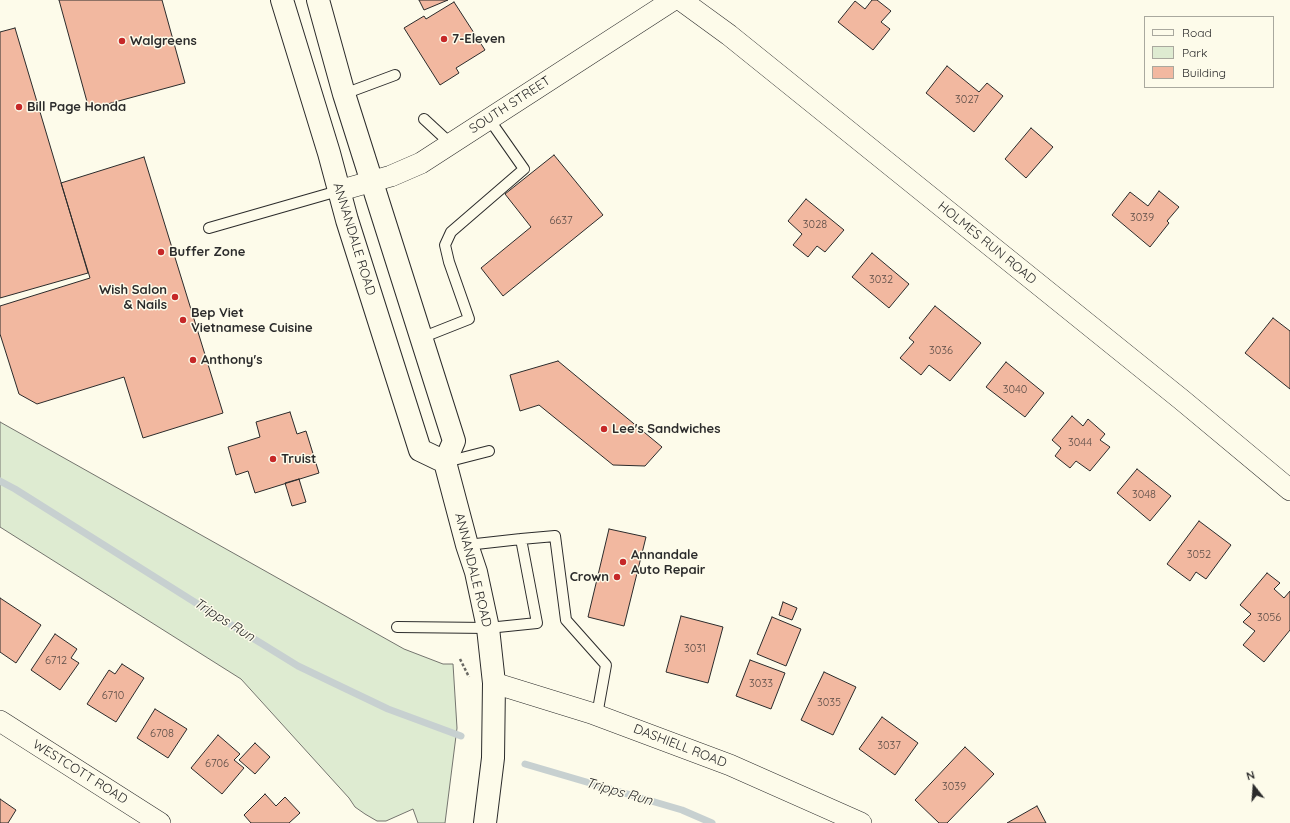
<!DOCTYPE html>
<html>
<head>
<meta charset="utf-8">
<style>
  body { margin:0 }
  #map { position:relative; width:1290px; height:823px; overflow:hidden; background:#fdfbea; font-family:Quicksand,sans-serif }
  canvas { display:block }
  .legend { position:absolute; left:1144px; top:16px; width:130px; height:72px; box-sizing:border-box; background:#fdfbea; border:1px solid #a9a89e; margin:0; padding:5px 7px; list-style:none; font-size:12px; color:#2b2b2b }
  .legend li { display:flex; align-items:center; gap:8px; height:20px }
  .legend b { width:20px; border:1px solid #a9a89e }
  .north { position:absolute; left:1234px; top:767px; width:40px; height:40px; -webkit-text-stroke:3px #fdfbea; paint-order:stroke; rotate:343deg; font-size:11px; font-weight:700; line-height:16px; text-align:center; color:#2b2b2b }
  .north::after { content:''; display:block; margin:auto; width:14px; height:18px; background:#2b2b2b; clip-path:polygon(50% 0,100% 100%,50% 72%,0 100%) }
</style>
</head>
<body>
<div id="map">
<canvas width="1290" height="823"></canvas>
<ul class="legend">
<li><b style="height:5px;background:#fdfbea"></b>Road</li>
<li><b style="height:11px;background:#deebd1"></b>Park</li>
<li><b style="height:11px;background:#f2b8a0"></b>Building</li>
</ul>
<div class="north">N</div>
</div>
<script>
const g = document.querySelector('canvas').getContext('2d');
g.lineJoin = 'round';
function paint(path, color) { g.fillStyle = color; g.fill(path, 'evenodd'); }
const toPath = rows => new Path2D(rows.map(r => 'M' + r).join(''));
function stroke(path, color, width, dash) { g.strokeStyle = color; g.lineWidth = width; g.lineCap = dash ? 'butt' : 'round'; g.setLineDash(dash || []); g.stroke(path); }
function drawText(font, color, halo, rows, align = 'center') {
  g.font = font + ' Quicksand,sans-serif'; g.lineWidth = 3; g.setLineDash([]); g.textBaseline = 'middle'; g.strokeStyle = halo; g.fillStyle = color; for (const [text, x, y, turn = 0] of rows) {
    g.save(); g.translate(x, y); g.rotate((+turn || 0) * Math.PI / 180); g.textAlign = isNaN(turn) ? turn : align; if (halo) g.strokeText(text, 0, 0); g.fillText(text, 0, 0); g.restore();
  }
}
const green = toPath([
  [0,422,404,649,443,664,453,664,457,728,445,823,418,823,413,809,386,821,377,821,365,814,355,807,349,798,241,679,0,527,0,422]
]);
paint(green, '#deebd1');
stroke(green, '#74746e', 1);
stroke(toPath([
  [0,481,15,489,204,608,298,666,388,709,461,736],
  [525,764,682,810,712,823]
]), '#c7d0d0', 7);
const building = toPath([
  [59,0,162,0,185,83,89,109,59,0],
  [419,0,448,0,424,10,419,0],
  [872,0,877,0,891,11,881,22,890,29,873,50,838,22,855,1,865,9,872,0],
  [454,2,485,50,456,68,459,73,440,85,404,28,424,16,426,19,454,2],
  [15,28,88,273,0,298,0,32,15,28],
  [947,66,979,92,987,83,1003,96,974,132,926,93,947,66],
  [1031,128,1053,147,1026,178,1005,159,1031,128],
  [554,155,603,215,503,296,481,268,531,227,505,194,554,155],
  [144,157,223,413,143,438,124,377,37,404,19,394,0,334,0,306,90,278,61,183,144,157],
  [1159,191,1179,207,1167,221,1169,223,1150,247,1112,215,1130,192,1148,206,1159,191],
  [806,199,844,230,825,252,817,246,808,257,793,245,802,234,788,221,806,199],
  [872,253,909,284,889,308,852,277,872,253],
  [935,306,981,343,950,381,929,365,921,375,900,358,914,342,909,338,935,306],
  [1273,318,1290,331,1290,389,1245,353,1273,318],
  [558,361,662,447,645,466,613,465,539,405,520,411,510,375,558,361],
  [1006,362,1044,393,1025,417,986,387,1006,362],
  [290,412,297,434,306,431,319,473,255,493,248,471,236,475,228,447,260,437,256,422,290,412],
  [1072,416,1083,426,1088,419,1105,434,1100,440,1110,447,1090,471,1076,461,1070,468,1055,456,1061,448,1052,440,1072,416],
  [1137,469,1171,496,1150,521,1117,493,1137,469],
  [299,479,306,502,292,506,285,483,299,479],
  [1199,521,1231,545,1206,579,1196,572,1190,581,1167,564,1199,521],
  [609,529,646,537,624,626,588,617,609,529],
  [1267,573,1280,583,1274,589,1284,598,1290,591,1290,630,1264,662,1243,645,1255,631,1243,622,1251,614,1240,605,1267,573],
  [0,598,41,625,16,663,0,652,0,598],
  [783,602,797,608,792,620,779,615,783,602],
  [681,616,723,627,708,683,666,672,681,616],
  [772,617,801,629,786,666,757,654,772,617],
  [55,634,77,649,71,658,79,663,60,690,31,670,55,634],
  [750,660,785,673,771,709,736,696,750,660],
  [122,664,144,678,116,722,87,704,109,670,115,674,122,664],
  [824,672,856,687,833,735,801,720,824,672],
  [155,709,187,729,168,758,137,738,155,709],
  [882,717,918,743,895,775,859,749,882,717],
  [218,735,240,754,234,760,244,768,222,794,191,768,218,735],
  [255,743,270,757,255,774,239,760,255,743],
  [965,747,994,774,947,823,939,823,915,800,965,747],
  [265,794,276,806,285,797,300,813,289,823,251,823,244,815,265,794],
  [0,799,16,810,8,823,0,823,0,799],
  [1037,806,1046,823,1007,823,1037,806]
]);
paint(building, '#f2b8a0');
stroke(building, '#2b2b2b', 1);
const lane = toPath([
  [344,94,395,75],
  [424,119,451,144],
  [209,228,338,191],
  [421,338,469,319,449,262,445,245,451,232,524,169,489,119],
  [446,462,489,451],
  [467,545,521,539],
  [397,627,488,628,537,623,521,539,555,536,566,620,606,665,597,715]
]);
const street = toPath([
  [681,0,729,35,1182,400,1290,490],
  [338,191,391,176,421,163,673,0],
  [494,683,591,713,730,765,861,823],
  [0,721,160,823]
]);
const secondary = toPath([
  [282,0,329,153,347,220,420,450,445,462],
  [318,0,344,94,454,441,445,462,467,545,476,572,488,628,494,683,493,758,485,823]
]);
stroke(lane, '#2b2b2b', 12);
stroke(street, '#2b2b2b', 22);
stroke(secondary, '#2b2b2b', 24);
stroke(toPath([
  [460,659,469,677]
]), '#6a6964', 2.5, [3, 2]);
stroke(lane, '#fdfbea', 10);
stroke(street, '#fdfbea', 21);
stroke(secondary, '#fdfbea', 22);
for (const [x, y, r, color] of [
  [444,39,4,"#c62828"],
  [122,41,4,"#c62828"],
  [19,107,4,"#c62828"],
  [161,252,4,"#c62828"],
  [175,297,4,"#c62828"],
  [183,320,4,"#c62828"],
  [193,360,4,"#c62828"],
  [604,429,4,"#c62828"],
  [273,459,4,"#c62828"],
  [623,562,4,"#c62828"],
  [617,577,4,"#c62828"]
]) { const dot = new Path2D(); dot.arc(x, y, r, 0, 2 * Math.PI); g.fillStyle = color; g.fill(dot); stroke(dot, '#fdfbea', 1.5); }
drawText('11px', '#5d4e48', null, [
  ["3027",967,100],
  ["3039",1142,218],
  ["6637",561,221],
  ["3028",815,225],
  ["3032",881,280],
  ["3036",941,351],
  ["3040",1015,390],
  ["3044",1080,443],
  ["3048",1144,495],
  ["3052",1199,555],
  ["3056",1269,618],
  ["3031",695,649],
  ["6712",56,661],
  ["3033",761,684],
  ["6710",113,696],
  ["3035",829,703],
  ["6708",162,734],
  ["3037",889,746],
  ["6706",217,764],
  ["3039",954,787]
]);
drawText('bold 13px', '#2b2b2b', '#fdfbea', [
  ["7-Eleven",452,39],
  ["Walgreens",130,41],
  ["Bill Page Honda",27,107],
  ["Buffer Zone",169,252],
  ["Wish Salon",167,290,"right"],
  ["& Nails",167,305,"right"],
  ["Bep Viet",191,313],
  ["Vietnamese Cuisine",191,328],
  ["Anthony's",201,360],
  ["Lee's Sandwiches",612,429],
  ["Truist",281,459],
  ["Annandale",631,555],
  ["Auto Repair",631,570],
  ["Crown",609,577,"right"]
], 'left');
drawText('13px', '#2b2b2b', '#fdfbea', [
  ["SOUTH STREET",510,105,-33],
  ["ANNANDALE ROAD",354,239,73],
  ["HOLMES RUN ROAD",987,243,39],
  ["ANNANDALE ROAD",473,570,76],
  ["DASHIELL ROAD",680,746,21],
  ["WESTCOTT ROAD",80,772,32]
]);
drawText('italic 14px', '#2b2b2b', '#fdfbea', [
  ["Tripps Run",224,620,32],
  ["Tripps Run",619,792,16]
]);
</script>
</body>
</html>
